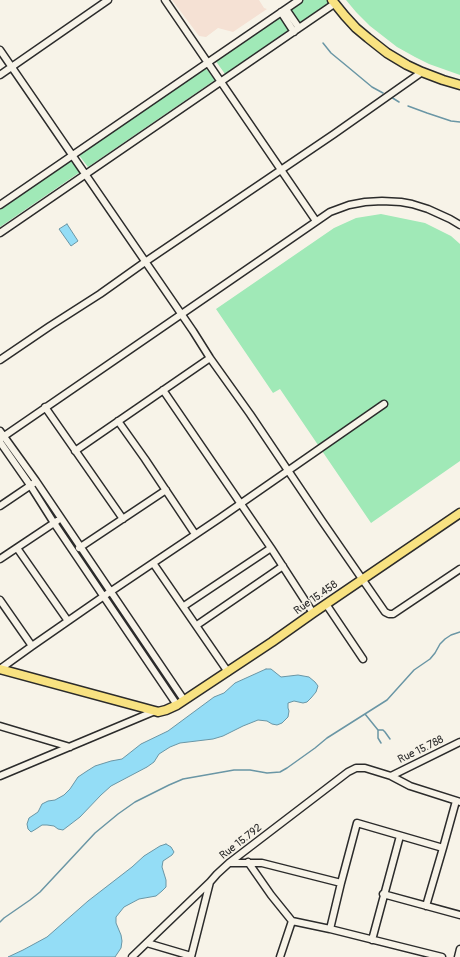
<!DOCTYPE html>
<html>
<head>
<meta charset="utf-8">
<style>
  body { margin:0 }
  canvas { display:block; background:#f7f3e8 }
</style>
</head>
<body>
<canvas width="460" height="957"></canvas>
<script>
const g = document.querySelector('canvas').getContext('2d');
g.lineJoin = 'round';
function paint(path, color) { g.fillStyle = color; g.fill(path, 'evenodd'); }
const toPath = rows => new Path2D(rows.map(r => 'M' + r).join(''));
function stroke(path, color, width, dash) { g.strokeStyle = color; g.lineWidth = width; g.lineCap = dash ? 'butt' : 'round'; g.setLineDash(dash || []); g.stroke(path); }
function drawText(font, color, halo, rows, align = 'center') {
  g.font = font + ' Pangolin,sans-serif'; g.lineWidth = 3; g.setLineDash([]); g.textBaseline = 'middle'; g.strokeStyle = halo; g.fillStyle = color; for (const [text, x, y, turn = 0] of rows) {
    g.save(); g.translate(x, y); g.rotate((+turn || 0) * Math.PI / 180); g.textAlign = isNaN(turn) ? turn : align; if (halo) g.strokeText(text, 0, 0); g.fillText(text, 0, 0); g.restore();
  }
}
paint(toPath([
  [172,0,259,0,264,8,267,9,233,32,218,28,206,37,199,36]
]), '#f5e1d4');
paint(toPath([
  [302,0,327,0,329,3,299,23,289,8],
  [346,0,460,0,460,75,429,64,415,57,397,47,370,26,356,12],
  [281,15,290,29,225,74,215,60],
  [205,67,215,80,88,167,78,154],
  [71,158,80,172,0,227,0,206],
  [381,214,425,223,451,236,460,244,460,461,371,523,280,389,273,393,216,309,334,228,356,218]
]), '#a0e9b7');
const water = toPath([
  [67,224,78,241,71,246,59,229,67,224],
  [266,669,271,669,281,677,298,675,309,677,315,682,318,686,316,692,311,698,307,702,303,703,294,701,288,703,288,708,289,711,288,717,282,723,277,725,272,724,267,721,258,720,243,726,223,736,213,739,180,743,170,747,159,754,154,762,147,767,111,786,101,795,80,817,63,830,58,829,54,826,47,825,42,825,36,829,31,832,28,829,27,824,29,818,38,812,42,804,48,801,55,800,64,795,70,789,78,777,87,771,95,766,111,761,122,759,141,744,168,731,214,697,224,693,235,683,266,669],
  [166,844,171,847,174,852,172,855,163,861,162,867,166,880,166,887,162,891,156,896,139,899,124,907,116,917,116,923,121,935,122,941,121,948,115,957,8,957,23,950,47,937,88,901,132,867,144,856,160,846,166,844]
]);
paint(water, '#94ddf6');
stroke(water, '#6a96a5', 1);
stroke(toPath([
  [323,43,331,53,348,67,372,87,383,93],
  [391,97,399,102],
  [408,106,427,113,451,121,460,122],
  [365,714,378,730,383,730,385,732,390,739],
  [378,730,378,738,381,743],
  [0,922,4,918,30,900,40,892,95,833,118,814,135,802,169,785,183,779,234,770,250,770,267,773,280,772,287,768,315,748,327,738,387,700,414,670,430,659,435,653,440,644,445,639,451,635,460,632]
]), '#6a96a5', 1.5);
const minor = toPath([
  [165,0,316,221],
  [286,9,299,28],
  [281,12,294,32],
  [0,50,193,331,210,358,250,414,322,521,385,612,389,614,393,614,460,569],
  [0,75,108,0],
  [0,205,299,0],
  [0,233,334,4],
  [0,360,50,326,100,294,145,262,334,134,422,72],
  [163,390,271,548,313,613],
  [45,407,123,519],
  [118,421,145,459,195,534],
  [0,431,36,481,184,700],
  [0,439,330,212,349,205,365,202,382,201,401,202,412,204,428,209,450,219,460,225],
  [0,442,30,485,54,523,177,705],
  [75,451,210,358],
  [0,506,34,483],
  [17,548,68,621],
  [79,548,166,490],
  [0,559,57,521],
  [153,563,228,672],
  [0,600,32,646],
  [326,604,363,659],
  [184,606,271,548],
  [197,625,283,566],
  [0,670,0,669,32,646,104,596,220,518,384,404],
  [0,726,70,747],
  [0,776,155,711],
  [391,776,460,742],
  [443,848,456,801],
  [248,862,271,895,292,921,330,929,442,957],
  [229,863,262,863,341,883],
  [383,894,460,915],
  [330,929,341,883,357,823,443,848,426,906],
  [372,940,400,836],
  [147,943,191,956],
  [132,957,210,882],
  [191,957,210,882,217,874,229,863,348,772,356,768,365,768,391,776,410,786,460,802],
  [280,957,292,921],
  [458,957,460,949]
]);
const major = toPath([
  [332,0,345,16,356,28,368,38,387,53,407,65,422,72,443,80,460,85],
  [0,669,155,711,158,712,166,710,177,705,272,642,313,613,460,513]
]);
stroke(minor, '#2b2b2b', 9);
stroke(major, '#2b2b2b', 11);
stroke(minor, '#f7f3e8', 6);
stroke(major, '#f8e281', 8);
drawText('11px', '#2b2b2b', '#f7f3e8', [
  ["Rue 15.458",316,598,-35],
  ["Rue 15.788",421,750,-26],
  ["Rue 15.792",241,842,-38]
]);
</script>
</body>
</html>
